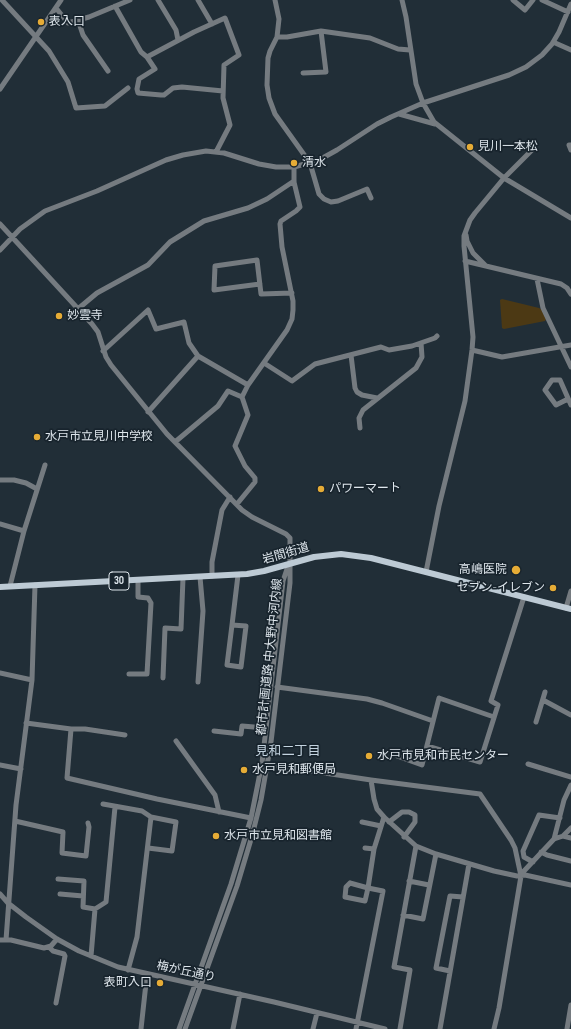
<!DOCTYPE html>
<html>
<head>
<meta charset="utf-8">
<style>
  body { margin:0 }
  canvas { display:block; background:#212e37 }
</style>
</head>
<body>
<canvas width="571" height="1029"></canvas>
<script>
const g = document.querySelector('canvas').getContext('2d');
g.lineJoin = 'round';
function paint(path, color) { g.fillStyle = color; g.fill(path, 'evenodd'); }
const toPath = rows => new Path2D(rows.map(r => 'M' + r).join(''));
function stroke(path, color, width, dash) { g.strokeStyle = color; g.lineWidth = width; g.lineCap = dash ? 'butt' : 'round'; g.setLineDash(dash || []); g.stroke(path); }
function drawText(font, color, halo, rows, align = 'center') {
  g.font = font + ' "Sofia Sans Condensed","Noto Sans JP",sans-serif'; g.lineWidth = 3.5; g.setLineDash([]); g.textBaseline = 'middle'; g.strokeStyle = halo; g.fillStyle = color; for (const [text, x, y, turn = 0] of rows) {
    g.save(); g.translate(x, y); g.rotate((+turn || 0) * Math.PI / 180); g.textAlign = isNaN(turn) ? turn : align; if (halo) g.strokeText(text, 0, 0); g.fillText(text, 0, 0); g.restore();
  }
}
paint(toPath([
  [502,299,539,308,542,310,546,319,545,321,504,329,502,328,500,300]
]), '#4c3914');
stroke(toPath([
  [2,0,49,51,68,82,76,108,105,106,128,88],
  [158,0,176,30,178,40],
  [198,0,212,24],
  [275,0,279,19,277,37,270,51,268,58,267,85,269,98,275,114,310,163,319,194,324,199,331,202,338,201,367,189,371,198],
  [402,0,406,17,416,84,423,103,434,122,504,178,571,218],
  [513,0,525,10,533,0],
  [542,0,568,12],
  [115,6,141,52,147,57,194,32,225,18,239,55,224,65,223,98,230,125,216,152],
  [56,8,68,23,89,17,130,0],
  [78,20,83,35,108,71],
  [277,37,287,37,321,31,370,38,398,49,410,50],
  [553,42,571,50],
  [147,57,155,69,139,79,137,89,138,93,161,95,164,95,173,88,182,87,223,91],
  [303,73,326,72,321,31],
  [0,89,61,0],
  [399,114,435,124],
  [571,145,569,145,571,150],
  [0,224,92,324,98,332,106,357,111,365,167,434,242,510,252,517,286,534,290,538,290,583,271,742,261,800,252,836,237,886,185,1029],
  [466,235,467,241,473,253,485,265],
  [0,250,20,229,45,211,97,191,166,160,183,155,206,151,224,153,259,164,276,167,294,167,319,160,337,150,377,124,391,117,423,103,509,75,526,67,542,55,552,44,559,32,571,4],
  [465,261,561,284,567,288,571,294],
  [537,279,543,308,571,367],
  [260,284,214,290,215,266,257,260,261,294,292,293],
  [79,308,97,293,148,265,170,242,204,221,248,208,267,199,294,181],
  [472,350,502,357,571,345],
  [103,351,148,310,156,329,184,322,189,343,198,356,248,385],
  [351,355,355,388,357,392,362,395,377,398],
  [264,363,292,381,315,364,381,347,389,350,412,346,435,338,437,336],
  [568,399,556,405,545,390,552,380,560,380,571,405],
  [148,412,198,356],
  [360,428,359,418,363,410,416,368,422,357,421,343],
  [175,442,218,406,228,391,242,397],
  [0,480,14,480,26,483,37,489],
  [237,504,255,482,255,478,245,466,235,446,248,415,242,397,248,385,287,330,292,319,293,310,293,301,282,247,280,224,281,221,296,211,300,207,294,182,294,167],
  [0,524,24,531],
  [426,572,439,506,465,401,472,350,473,337,464,246,464,236,470,220,475,213,504,178,534,148],
  [212,576,212,562,222,510,230,497],
  [10,586,24,531,45,465],
  [566,608,571,591],
  [232,625,246,626,241,667,227,665,232,625,238,575],
  [0,673,32,680],
  [129,674,147,674,151,603,148,598,138,597,138,580],
  [163,678,165,628,181,629,183,578],
  [198,682,203,611,200,577],
  [277,687,367,699,382,703,433,721],
  [543,700,571,715],
  [536,722,545,692],
  [26,723,71,729,85,729,125,735],
  [71,729,67,778,157,799,251,818],
  [214,731,241,734,242,726,266,728],
  [176,741,215,795,219,812],
  [427,746,480,762,498,705,491,701,524,597],
  [397,756,422,765,439,698,494,717],
  [265,764,371,780,480,794,511,840,515,848,521,876,499,1008,494,1029],
  [528,764,571,777],
  [0,765,21,769],
  [371,780,374,799,377,809,384,817,416,846,436,854,494,871,517,876,525,875,571,885],
  [103,804,142,811,151,817,176,822,172,851,148,848],
  [15,821,63,832,62,853,86,856,89,827,88,823],
  [362,822,381,826],
  [389,822,402,812,409,812,415,815,415,822,404,837],
  [563,836,571,838],
  [554,839,563,836,571,828],
  [365,848,374,849],
  [541,852,547,855,571,861],
  [533,862,524,857,523,851,539,815,560,818],
  [521,876,524,871,554,839,564,800,571,785],
  [58,879,84,881,83,907,95,909,106,902,115,807],
  [409,881,429,885],
  [350,883,368,888,365,901,345,897,346,887,350,883],
  [0,894,8,903,26,917,57,939,79,951,118,967,274,1002,385,1029],
  [60,894,83,896],
  [403,915,423,919,436,854],
  [0,940,11,940,44,948,51,946,57,939],
  [6,940,16,805,32,680,35,585],
  [49,947,53,951,64,954,65,956,56,1003],
  [91,956,95,909],
  [128,970,137,937,151,817],
  [450,971,436,968,450,896,463,897],
  [141,1029,147,974],
  [179,1029,231,884,251,818,262,763,283,581,288,566],
  [233,1029,240,994],
  [313,1029,317,1013],
  [356,1029,383,891,368,888,374,849,384,817],
  [400,1029,410,970,394,967,416,846],
  [440,1029,469,864],
  [567,1029,571,1005]
]), '#757b80', 5);
stroke(toPath([
  [0,587,247,574,264,571,314,557,341,554,371,558,571,609]
]), '#bdcad4', 6);
for (const [x, y, r, color] of [
  [41,22,4,"#e6ac36"],
  [470,147,4,"#e6ac36"],
  [294,163,4,"#e6ac36"],
  [59,316,4,"#e6ac36"],
  [37,437,4,"#e6ac36"],
  [321,489,4,"#e6ac36"],
  [516,570,5,"#e6ac36"],
  [553,588,4,"#e6ac36"],
  [369,756,4,"#e6ac36"],
  [244,770,4,"#e6ac36"],
  [216,836,4,"#e6ac36"],
  [160,983,4,"#e6ac36"]
]) { const dot = new Path2D(); dot.arc(x, y, r, 0, 2 * Math.PI); g.fillStyle = color; g.fill(dot); stroke(dot, '#18242d', 1.5); }
for (const [x, y, w] of [
  [119,581,20]
]) { const box = new Path2D(); box.roundRect(x - w / 2, y - 9, w, 18, 3); g.fillStyle = '#18242d'; g.fill(box); stroke(box, '#dee6ec', 1); }
drawText('bold 11px', '#dee6ec', null, [
  ["30",119,581]
]);
drawText('12px', '#dee6ec', '#18242d', [
  ["表入口",49,22],
  ["見川一本松",478,147],
  ["清水",302,163],
  ["妙雲寺",67,316],
  ["水戸市立見川中学校",45,437],
  ["パワーマート",329,489],
  ["高嶋医院",507,570,"right"],
  ["セブン-イレブン",545,588,"right"],
  ["水戸市見和市民センター",377,756],
  ["水戸見和郵便局",252,770],
  ["水戸市立見和図書館",224,836],
  ["表町入口",152,983,"right"]
], 'left');
drawText('12px', '#dee6ec', '#18242d', [
  ["岩間街道",286,554,-16],
  ["都市計画道路 中大野中河内線",270,657,-84],
  ["梅が丘通り",186,972,12]
]);
drawText('13px', '#c3d3df', '#18242d', [
  ["見和二丁目",288,752]
]);
</script>
</body>
</html>
